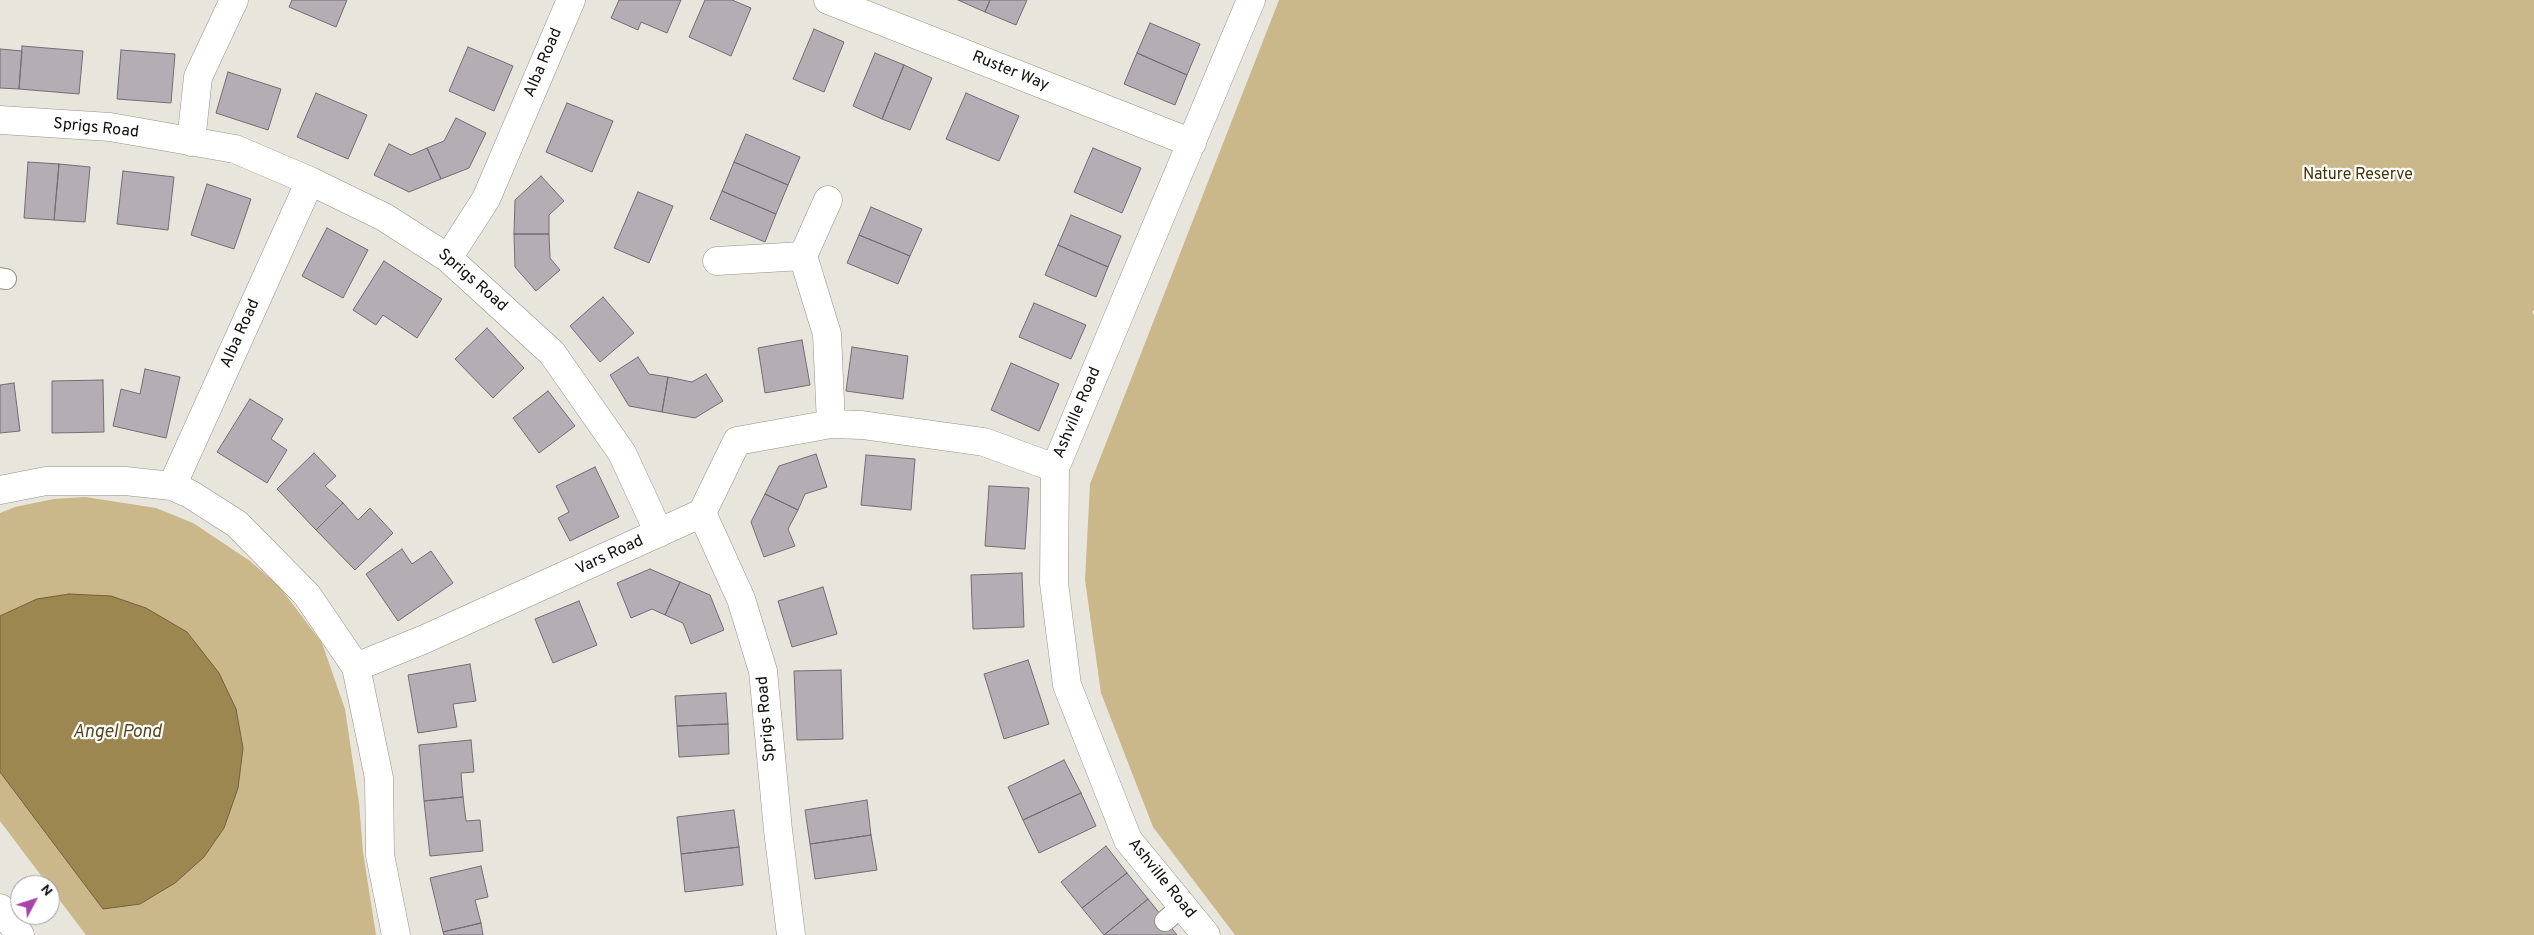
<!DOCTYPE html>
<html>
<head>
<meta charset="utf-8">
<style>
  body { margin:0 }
  #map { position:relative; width:2534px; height:935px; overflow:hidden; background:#e8e5dc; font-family:Overpass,sans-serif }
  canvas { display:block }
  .north { position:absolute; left:10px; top:875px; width:50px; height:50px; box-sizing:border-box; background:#fff; border:1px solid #9f9f9d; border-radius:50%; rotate:50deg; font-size:14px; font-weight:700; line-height:20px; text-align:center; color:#100e0b }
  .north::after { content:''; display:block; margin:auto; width:18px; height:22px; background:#a844aa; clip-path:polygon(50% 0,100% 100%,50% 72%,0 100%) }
</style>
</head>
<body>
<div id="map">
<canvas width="2534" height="935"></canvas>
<div class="north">N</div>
</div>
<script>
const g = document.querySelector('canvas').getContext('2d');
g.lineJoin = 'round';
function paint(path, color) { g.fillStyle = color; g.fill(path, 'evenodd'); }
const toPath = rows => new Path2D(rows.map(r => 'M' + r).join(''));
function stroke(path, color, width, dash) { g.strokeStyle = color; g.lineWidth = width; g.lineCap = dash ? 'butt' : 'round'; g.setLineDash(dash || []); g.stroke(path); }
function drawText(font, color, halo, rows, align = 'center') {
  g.font = font + ' Overpass,sans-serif'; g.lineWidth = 4.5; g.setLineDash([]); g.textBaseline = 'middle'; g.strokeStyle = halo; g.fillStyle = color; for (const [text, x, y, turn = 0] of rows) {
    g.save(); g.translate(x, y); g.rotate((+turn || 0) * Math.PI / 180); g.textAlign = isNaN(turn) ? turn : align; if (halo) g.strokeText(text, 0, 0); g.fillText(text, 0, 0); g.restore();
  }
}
paint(toPath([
  [1279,0,2534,0,2534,310,2532,312,2534,315,2534,935,1235,935,1153,827,1101,693,1085,580,1090,484],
  [85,497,156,508,193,523,250,561,279,586,322,643,345,709,359,803,363,852,376,935,86,935,0,821,0,513,15,507,54,499]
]), '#cab78a');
const water = toPath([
  [69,594,111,596,146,608,187,632,219,673,236,709,243,748,238,788,224,828,204,857,175,883,140,904,103,909,0,772,0,616,37,599,69,594]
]);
paint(water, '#9c8751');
stroke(water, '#72633c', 1);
const building = toPath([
  [292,0,347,0,336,27,289,7,292,0],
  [619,0,681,0,667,33,641,22,638,30,611,18,619,0],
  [705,0,732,0,751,8,731,56,689,37,705,0],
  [958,0,990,0,985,12,958,0],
  [990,0,1027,0,1016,25,985,12,990,0],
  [1150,23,1200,44,1187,75,1137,53,1150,23],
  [814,29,844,42,824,92,793,79,814,29],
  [22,46,83,51,79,94,19,89,22,46],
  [468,47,513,66,494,111,449,91,468,47],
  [0,49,22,51,19,89,0,88,0,49],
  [121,50,175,54,171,103,117,99,121,50],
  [875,53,904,65,882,119,853,106,875,53],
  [1137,53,1187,75,1175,105,1124,84,1137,53],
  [904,65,932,78,910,130,882,119,904,65],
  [228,72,281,89,268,130,216,113,228,72],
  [316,93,367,115,348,159,297,137,316,93],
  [966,93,1019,116,999,161,946,139,966,93],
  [567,103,613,121,592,172,546,152,567,103],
  [456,118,486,133,469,168,441,179,427,148,444,141,456,118],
  [746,134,800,157,788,185,734,162,746,134],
  [389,144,411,155,427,148,441,179,409,192,374,175,389,144],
  [1093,148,1141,168,1122,213,1074,192,1093,148],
  [28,162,59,164,54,220,24,218,28,162],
  [734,162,788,185,776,214,722,191,734,162],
  [59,164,90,167,85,222,54,220,59,164],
  [123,171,174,177,168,230,117,224,123,171],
  [541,176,564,201,549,215,549,234,514,234,515,200,541,176],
  [207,184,251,199,234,249,191,235,207,184],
  [722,191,776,214,765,242,710,219,722,191],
  [638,192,673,206,649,263,614,248,638,192],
  [871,207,922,229,910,256,859,235,871,207],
  [1071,215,1121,236,1108,267,1058,245,1071,215],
  [327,228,368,250,343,298,302,276,327,228],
  [514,234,549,234,550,258,560,270,536,291,515,267,514,234],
  [859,235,910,256,898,284,847,263,859,235],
  [1058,245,1108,267,1096,297,1045,275,1058,245],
  [384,261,442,299,417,338,383,315,376,325,353,310,384,261],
  [603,297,634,333,600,362,570,326,603,297],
  [1034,303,1086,325,1071,359,1019,337,1034,303],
  [487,328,524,368,493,398,455,359,487,328],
  [802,340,810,385,765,393,758,348,802,340],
  [852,347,908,356,903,399,846,391,852,347],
  [638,357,649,374,668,377,662,412,629,406,610,375,638,357],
  [1011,363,1059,384,1039,431,991,410,1011,363],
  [145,369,180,377,166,438,113,426,121,389,140,394,145,369],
  [706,374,723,401,695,418,662,412,668,377,692,382,706,374],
  [103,380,104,432,52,433,52,381,103,380],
  [14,383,20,431,0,433,0,385,14,383],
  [548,391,575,426,539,453,513,418,548,391],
  [250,399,283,419,271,439,287,450,267,483,217,452,250,399],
  [314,453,336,476,325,486,343,503,316,530,277,489,314,453],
  [816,454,827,487,805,494,798,510,765,494,779,466,816,454],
  [866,455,915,459,911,510,861,505,866,455],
  [595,467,619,517,570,541,558,518,569,512,556,486,595,467],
  [989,486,1029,488,1025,549,985,546,989,486],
  [765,494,798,510,788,529,795,546,764,557,751,522,765,494],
  [343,503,358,520,370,508,393,533,355,570,316,530,343,503],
  [402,549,412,564,431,551,453,583,398,621,366,574,402,549],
  [650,569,680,582,665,615,652,609,631,618,617,583,650,569],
  [1022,573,1024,627,973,629,971,575,1022,573],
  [680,582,710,595,724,630,691,644,683,623,665,615,680,582],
  [823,587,837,634,792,647,778,601,823,587],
  [579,601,597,645,553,663,535,619,579,601],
  [1028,660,1049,724,1004,739,984,674,1028,660],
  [470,664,476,701,453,704,457,727,418,733,408,675,470,664],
  [841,670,843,739,797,740,794,671,841,670],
  [726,693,728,724,677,726,675,696,726,693],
  [728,724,729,754,679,757,677,726,728,724],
  [471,740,474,772,461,773,463,797,424,801,419,745,471,740],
  [1064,760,1081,793,1023,820,1008,787,1064,760],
  [1081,793,1096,826,1039,853,1023,820,1081,793],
  [463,797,466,821,480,820,483,851,430,856,424,801,463,797],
  [867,800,871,835,810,844,805,810,867,800],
  [734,810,739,847,681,854,677,817,734,810],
  [871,835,877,870,815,879,810,844,871,835],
  [1106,846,1127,873,1082,908,1061,882,1106,846],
  [739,847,743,885,685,892,681,854,739,847],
  [481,866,488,897,475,900,481,923,443,932,430,878,481,866],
  [1127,873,1148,899,1104,935,1082,908,1127,873],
  [1148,899,1177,935,1104,935,1148,899],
  [481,923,483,935,444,935,443,932,481,923]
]);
paint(building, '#b4adb4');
stroke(building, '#736c73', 1);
const lane = toPath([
  [0,278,6,279],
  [1165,921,1182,906]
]);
const street = toPath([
  [828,0,1192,143],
  [0,120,110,127,235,149,310,181,384,217,448,258,552,353,622,453,659,533],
  [191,142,198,77,234,0],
  [803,256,827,334,831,424],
  [448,258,486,199,571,0],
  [717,261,803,256,828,200],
  [172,486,310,181],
  [0,490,46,481,125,481,172,486,190,494,237,524,307,595,356,667,379,778,380,855,396,935],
  [702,513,741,599,763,671,778,830,791,935],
  [356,667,425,639,702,513,737,441,831,424,862,425,984,442,1055,468],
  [1206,935,1128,840,1067,685,1054,583,1055,468,1251,0]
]);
const secondary = toPath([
  [0,908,20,935]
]);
stroke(lane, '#959289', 22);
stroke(street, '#959289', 29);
stroke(secondary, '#959289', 29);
stroke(lane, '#fff', 20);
stroke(street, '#fff', 28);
stroke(secondary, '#fff', 28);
drawText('16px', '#100e0b', '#fff', [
  ["Alba Road",544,63,-67],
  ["Ruster Way",1010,72,22],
  ["Sprigs Road",96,129,6],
  ["Sprigs Road",472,281,41],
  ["Alba Road",241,334,-66],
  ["Ashville Road",1078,413,-67],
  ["Vars Road",610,556,-25],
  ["Sprigs Road",767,719,-95],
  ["Ashville Road",1161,879,51]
]);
drawText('16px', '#443406', '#fff', [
  ["Nature Reserve",2358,176]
]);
drawText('italic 18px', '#57471c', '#fff', [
  ["Angel Pond",117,733]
]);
</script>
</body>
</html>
